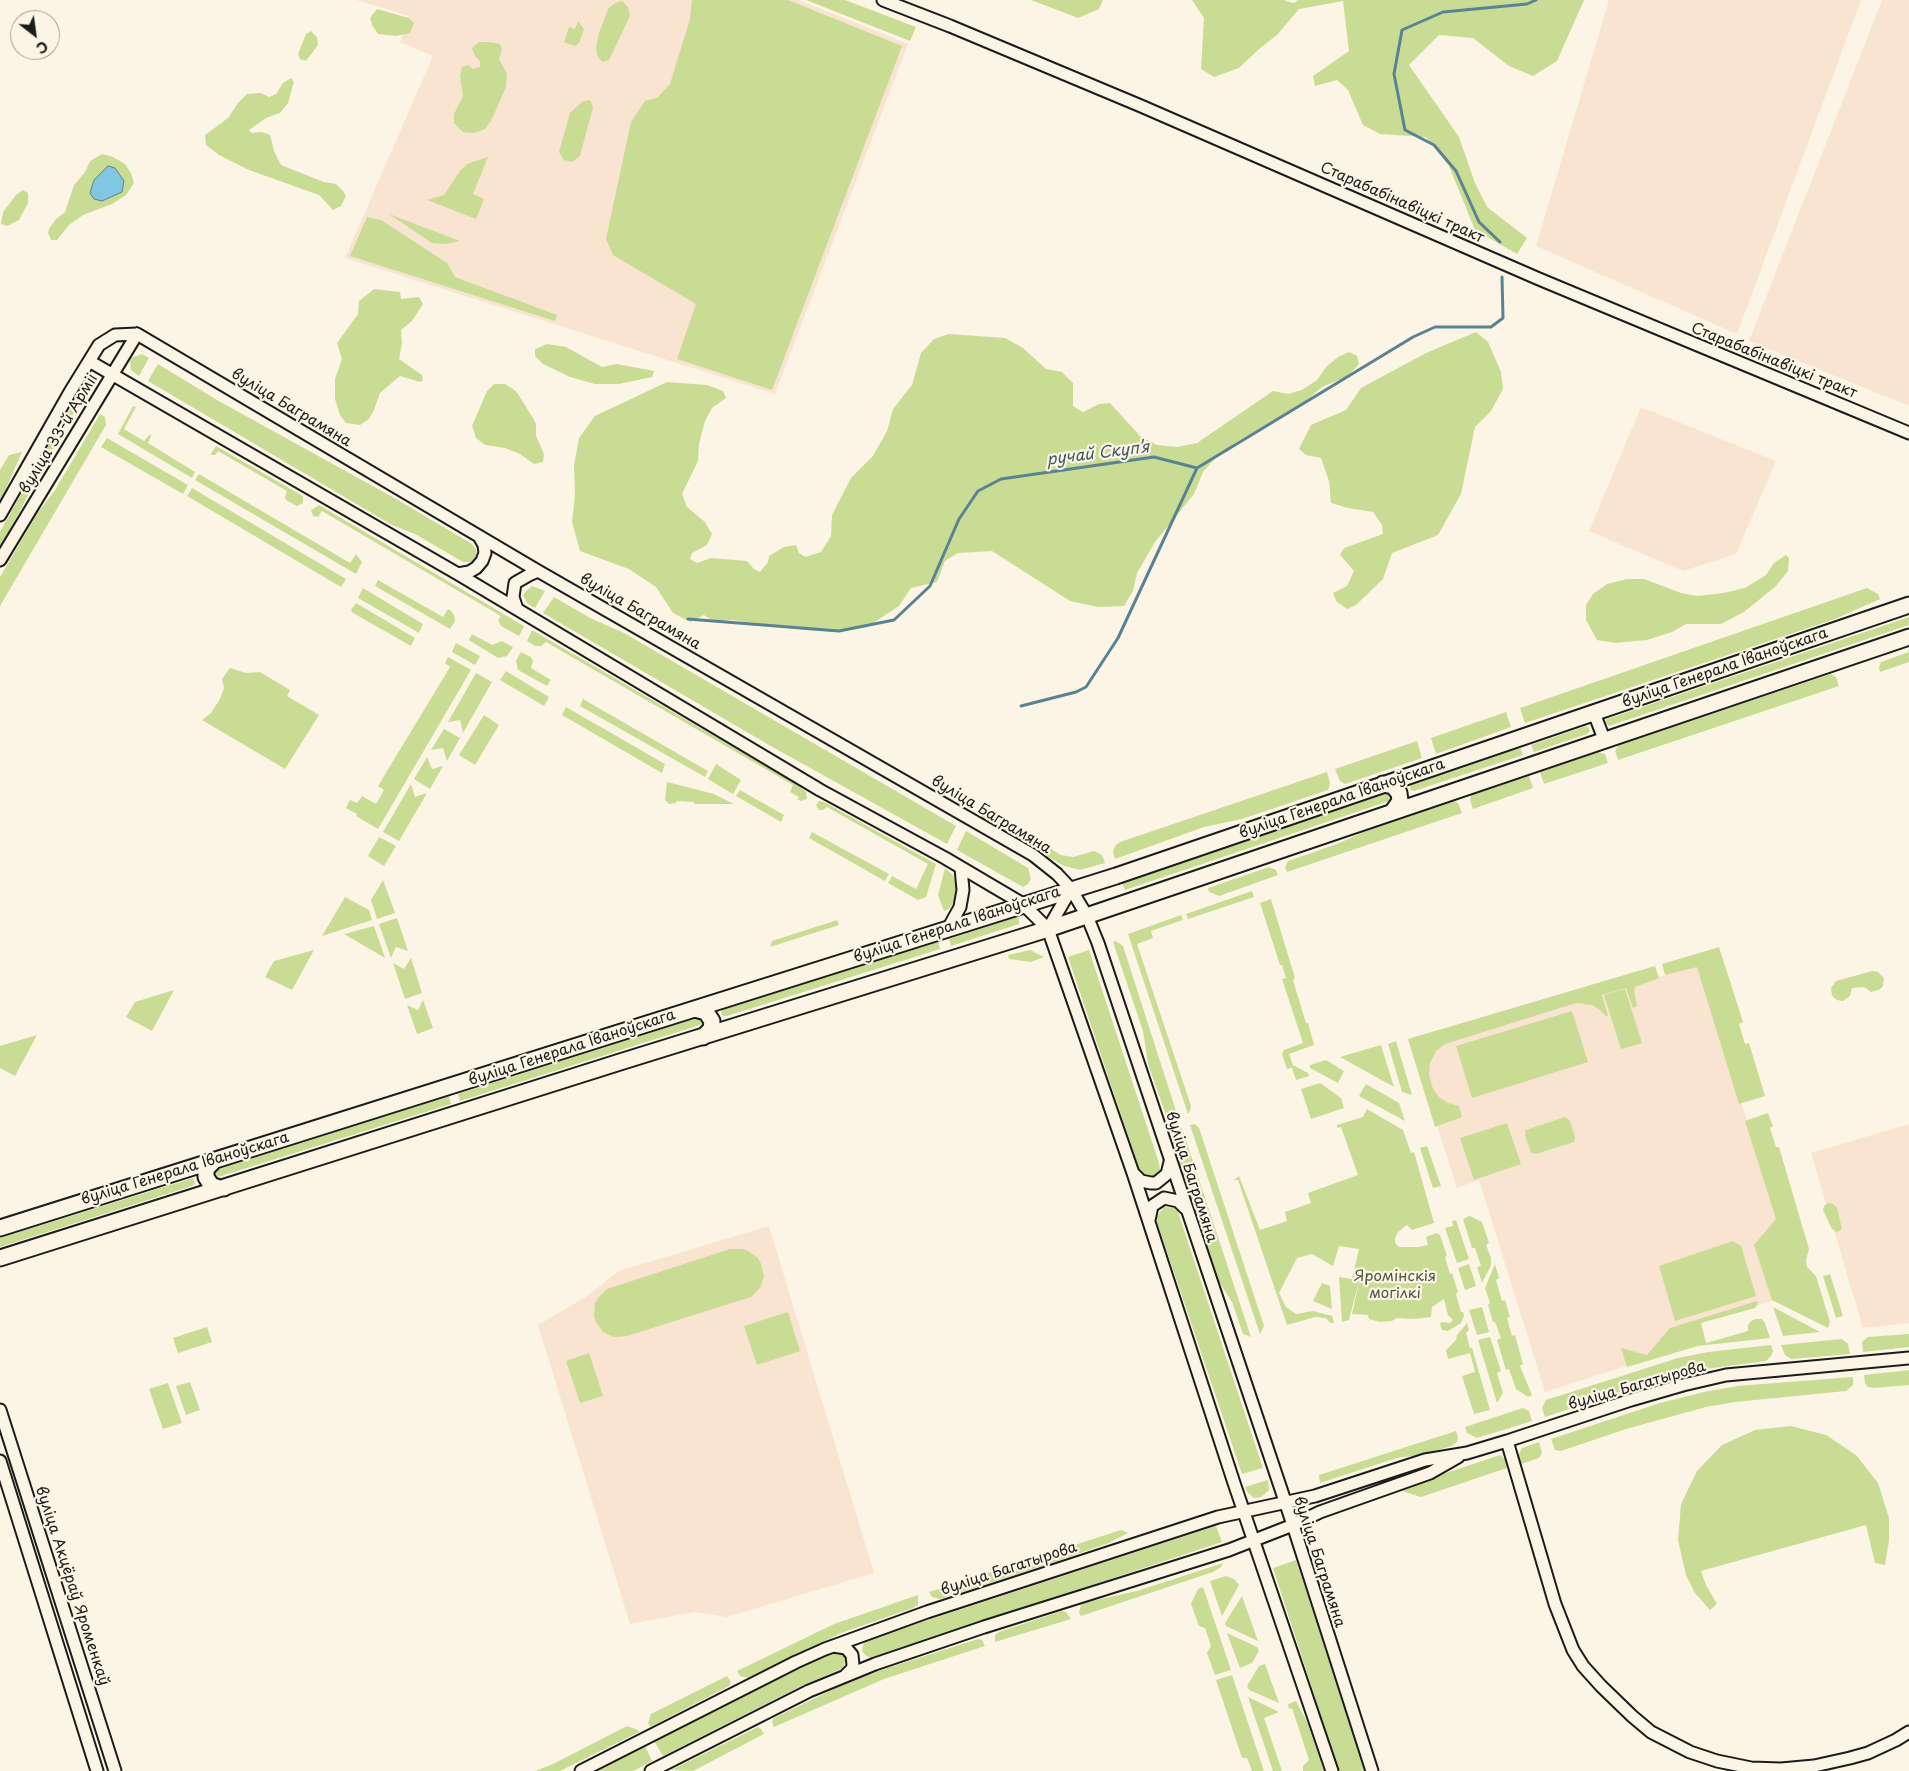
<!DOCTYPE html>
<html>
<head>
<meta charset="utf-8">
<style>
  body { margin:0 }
  #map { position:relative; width:1909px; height:1771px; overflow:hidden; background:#fcf5e5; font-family:"Playpen Sans",sans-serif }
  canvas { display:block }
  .north { position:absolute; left:10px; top:10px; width:50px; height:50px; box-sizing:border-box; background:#fcf5e5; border:1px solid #a29e95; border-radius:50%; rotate:150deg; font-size:14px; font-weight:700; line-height:20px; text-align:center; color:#1c1c1c }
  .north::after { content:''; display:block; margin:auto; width:18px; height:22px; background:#1c1c1c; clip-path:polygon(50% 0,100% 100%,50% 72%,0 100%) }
</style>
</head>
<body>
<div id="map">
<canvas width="1909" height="1771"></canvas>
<div class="north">С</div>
</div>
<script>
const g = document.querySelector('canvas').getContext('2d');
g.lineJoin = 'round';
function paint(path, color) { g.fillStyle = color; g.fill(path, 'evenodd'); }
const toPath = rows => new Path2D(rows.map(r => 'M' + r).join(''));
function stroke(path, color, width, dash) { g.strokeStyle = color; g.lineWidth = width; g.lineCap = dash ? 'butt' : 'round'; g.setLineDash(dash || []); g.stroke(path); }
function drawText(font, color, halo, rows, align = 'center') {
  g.font = font + ' "Playpen Sans",sans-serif'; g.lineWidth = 4.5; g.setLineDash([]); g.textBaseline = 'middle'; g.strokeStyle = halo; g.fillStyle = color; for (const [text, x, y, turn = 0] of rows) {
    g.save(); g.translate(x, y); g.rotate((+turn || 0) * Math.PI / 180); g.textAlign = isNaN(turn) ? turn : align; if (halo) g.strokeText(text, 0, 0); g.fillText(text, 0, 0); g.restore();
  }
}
paint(toPath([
  [356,0,799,0,908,44,775,394,345,258,433,56,400,42,409,16],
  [1609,0,1861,0,1737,334,1536,246],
  [1882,0,1909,0,1909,406,1749,341],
  [1641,407,1776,461,1736,554,1683,571,1589,531],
  [1698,965,1801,1293,1676,1328,1654,1357,1545,1392,1479,1180,1457,1188,1413,1051],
  [1909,1124,1909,1323,1863,1328,1811,1153],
  [769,1226,874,1573,727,1617,695,1612,630,1624,538,1325,586,1297,619,1271]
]), '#f8e4d0');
paint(toPath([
  [692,0,788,0,902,46,772,390,677,359,696,304,613,255,606,239,631,122,645,101,657,98,670,84,690,19],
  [806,0,845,0,916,27,910,41],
  [1031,0,1103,0,1099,9,1078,18],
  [1192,0,1286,0,1285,1,1294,3,1298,0,1584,0,1557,61,1533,76,1509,66,1473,38,1439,35,1409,65,1459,137,1475,183,1487,207,1527,238,1517,254,1475,230,1449,166,1426,137,1380,134,1363,125,1348,90,1337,80,1315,86,1313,76,1349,51,1343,1,1299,9,1277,35,1259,49,1239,68,1214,77,1201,69,1204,18],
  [622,1,628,7,630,16,609,60,602,62,597,55,596,47,599,33,608,9,615,3],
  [377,9,409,18,414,23,410,33,396,36,378,34,372,25,370,18],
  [578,21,584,29,579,43,575,46,564,42,569,27,575,29],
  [311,31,317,37,318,45,306,61,300,59,298,54,306,34],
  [479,42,489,42,500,44,502,50,499,59,507,74,506,87,491,121,485,129,474,133,463,132,454,123,454,114,463,96,460,76,462,67,468,65,473,69,480,67,480,61,475,56,472,48],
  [291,78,294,82,288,103,280,113,266,118,249,130,252,133,262,132,270,135,274,151,281,165,324,182,336,184,343,191,346,196,341,206,333,210,319,195,249,170,219,155,206,145,205,135,228,118,238,103,247,94,261,93,269,97,276,94,283,83],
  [590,100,593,107,580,156,572,162,564,160,559,152,570,113,583,101],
  [102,154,113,157,125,164,131,173,134,183,126,195,112,204,83,215,69,225,57,240,51,240,48,233,49,229,56,219,65,212,74,185,85,172,90,161],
  [488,157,473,194,484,199,476,219,427,200,444,195,460,171,467,164],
  [23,190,28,193,28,203,19,220,7,226,1,224,3,212,16,195],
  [389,214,460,241,446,244,432,243],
  [367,217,381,220,447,263,455,277,557,315,555,321,350,256],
  [374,289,400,292,401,299,419,297,423,304,412,321,401,330,402,343,399,359,422,375,423,380,420,382,400,376,380,393,374,410,369,419,360,425,346,423,340,415,335,399,335,379,342,359,337,343,358,314,359,301],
  [1476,332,1488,342,1501,372,1503,389,1491,411,1475,427,1461,494,1438,535,1392,553,1383,579,1356,605,1347,609,1336,601,1333,593,1347,586,1354,571,1340,555,1344,548,1383,534,1382,525,1373,512,1348,508,1331,503,1329,481,1321,458,1306,455,1299,449,1311,425,1346,410,1361,388,1426,353],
  [949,334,1005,338,1023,348,1046,369,1062,372,1073,383,1073,406,1083,412,1099,404,1110,403,1140,436,1157,445,1177,447,1197,443,1273,391,1288,394,1302,390,1317,380,1326,367,1338,357,1349,352,1357,356,1359,364,1348,376,1322,387,1306,401,1284,415,1238,441,1217,456,1203,472,1194,494,1155,542,1137,573,1133,591,1124,606,1098,607,1070,601,992,551,958,553,945,561,937,582,911,588,899,606,867,627,837,632,804,630,732,620,713,621,704,615,690,622,673,613,656,587,629,569,580,551,572,522,575,494,574,465,579,438,595,416,667,382,707,385,723,391,726,398,712,408,705,421,699,444,698,461,682,494,687,507,705,522,712,534,707,545,692,553,690,559,697,563,711,558,747,561,754,569,760,572,768,562,769,556,784,547,796,545,799,553,805,557,821,552,831,536,832,515,851,478,873,456,887,431,893,409,912,385,921,353,934,339],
  [547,344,566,347,602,367,617,364,654,371,652,377,619,384,595,384,570,377,543,364,535,356,535,349],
  [142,354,149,358,139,376,131,370,130,361,133,357],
  [158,364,217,400,398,500,472,544,476,550,477,555,474,559,471,562,463,562,415,534,392,525,148,381],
  [494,384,505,384,516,391,533,418,536,424,536,436,544,454,543,462,534,464,520,454,505,448,485,445,476,438,472,426,487,391],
  [76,400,80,403,48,456,20,511,0,547,0,532,43,454],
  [133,406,136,407,124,429,144,441,150,434,151,436,148,443,195,472,192,478,118,434],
  [100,414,105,417,106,425,0,606,0,577,37,514,55,490],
  [107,438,188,485,183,494,101,447],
  [216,446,303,496,303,503,297,506,286,500,285,497,287,491,218,451,215,455,210,455],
  [22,452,5,491,0,499,0,470,9,455],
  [199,474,350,563,356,554,362,562,356,574,195,480],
  [192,488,346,579,341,587,187,496],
  [319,505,524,626,519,636,501,626,498,620,501,616,322,511,318,517,313,516,311,510],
  [1786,555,1789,558,1788,571,1776,586,1744,612,1721,624,1686,624,1672,632,1647,640,1615,643,1597,640,1586,620,1586,605,1593,594,1607,584,1627,579,1644,579,1681,593,1698,596,1723,593,1745,588,1766,575,1774,563],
  [378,580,443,617,448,609,451,611,454,615,455,621,450,629,375,586],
  [532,586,545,591,535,608,528,604,523,596,525,592],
  [363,588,423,624,419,633,358,598],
  [1867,588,1878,594,1880,599,1835,619,1525,723,1520,708],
  [554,597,590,618,624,633,956,826,947,844,769,745,543,613],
  [356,603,415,638,411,646,353,613,351,610],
  [1909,617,1909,625,1609,726,1605,722,1607,719],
  [532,630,795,783,806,792,807,799,801,801,797,799,799,797,790,792,793,785,546,642,541,646,535,646,527,641],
  [472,634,492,645,502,641,513,647,507,656,498,658,469,640],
  [456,643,480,656,475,665,452,652],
  [521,652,531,657,533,661,531,668,551,680,547,686,518,670,516,661],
  [1909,652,1909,662,1880,672,1879,667,1881,662],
  [448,657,471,670,378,829,356,816,357,814,346,808,350,800,357,803,362,796,376,804,384,790,378,786,450,667,445,663],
  [230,668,246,673,260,672,290,690,287,696,319,715,285,769,202,720,211,713,220,699,224,688,222,679],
  [506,671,549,697,544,706,500,680],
  [476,673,492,682,463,733,460,720,448,722],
  [1831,674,1836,677,1839,686,1618,760,1615,751,1619,745],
  [583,699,708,771,705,777,580,706],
  [566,707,665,764,662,773,562,715],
  [1506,712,1511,727,1436,754,1431,738],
  [484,715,499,725,475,765,459,755],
  [1586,726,1589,728,1590,731,1587,734,1534,752,1531,745],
  [444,729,460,738,447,761,443,748,431,750],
  [1417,741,1422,758,1345,784,1340,781,1335,769],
  [1520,747,1523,755,1414,791,1410,790,1411,784],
  [1598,752,1605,754,1608,763,1544,784,1540,772],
  [427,757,432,769,443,766,430,789,414,779],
  [716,764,741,780,733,794,708,779],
  [1327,772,1330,783,1328,790,1242,819,1204,827,1115,859,1113,852,1115,846,1120,842],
  [1529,776,1533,788,1473,809,1470,800,1471,795],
  [667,782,714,794,734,804,694,804,694,802,677,801,676,803,669,804,665,800],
  [411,784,415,797,427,793,399,841,383,832],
  [740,790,784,815,781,822,736,796],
  [1389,792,1394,798,1392,800,1125,890,1122,883],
  [1453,800,1458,803,1462,813,1287,872,1285,867,1288,861,1337,844,1364,832],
  [819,801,824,802,936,864,926,897,918,900,888,883,892,876,916,889,928,864,827,807,823,810,819,810,816,805],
  [986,810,1061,855,1073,857,1094,851,1102,855,1105,863,1080,870,1064,866,976,815,977,811],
  [966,831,1028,868,1031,879,1028,884,1023,887,957,850],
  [812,832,889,874,885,881,809,838],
  [379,837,396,846,384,866,368,856],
  [1269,867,1276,870,1278,875,1219,896,1209,892,1208,888],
  [945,868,953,875,958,889,953,903,949,909,944,911,938,895],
  [383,880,395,913,377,919,371,900],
  [1252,891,1254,897,1188,919,1186,914],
  [345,897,369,910,372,920,322,936],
  [1271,899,1295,978,1293,980,1306,1023,1308,1023,1314,1045,1289,1054,1293,1065,1308,1073,1309,1076,1296,1080,1292,1068,1287,1069,1282,1054,1284,1050,1303,1043,1282,979,1286,978,1282,965,1280,965,1260,903],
  [1181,915,1183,920,1151,931,1153,938,1137,944,1191,1106,1190,1111,1188,1114,1128,934],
  [1016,917,1019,918,1019,924,951,946,949,939],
  [397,918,408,951,396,947,391,958,379,924],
  [837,920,839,925,770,947,772,941],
  [374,926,385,958,344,934],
  [938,941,940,949,727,1016,723,1016,721,1013,722,1010,726,1008],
  [1116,941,1123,946,1178,1117,1174,1119,1167,1118,1148,1064,1143,1031,1113,942],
  [1719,947,1743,1022,1739,1024,1745,1044,1749,1043,1765,1096,1739,1104,1697,967,1665,975,1662,964],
  [314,950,292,990,265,977,274,961],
  [1030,950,1044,957,1031,962,1009,959,1008,955],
  [1089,950,1159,1163,1160,1170,1157,1174,1150,1178,1142,1174,1139,1168,1068,957],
  [411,958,422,993,405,999,393,963,404,969],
  [1655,966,1659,978,1635,987,1634,991,1637,1006,1633,1008,1626,988,1602,995,1608,1016,1606,1016,1600,1010,1592,1005,1576,1003,1445,1044,1436,1051,1430,1063,1429,1075,1433,1089,1439,1097,1448,1103,1459,1106,1462,1117,1435,1127,1408,1039],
  [1872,971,1878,972,1884,978,1883,986,1879,990,1871,992,1864,987,1852,988,1850,996,1843,1001,1837,1000,1832,996,1831,988,1836,981],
  [1625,989,1642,1043,1621,1049,1604,995],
  [174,990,152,1031,126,1017,135,1002],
  [423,1000,433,1028,417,1034,407,1005,418,1010],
  [1572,1011,1588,1062,1472,1098,1456,1046],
  [700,1017,706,1021,703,1024,460,1101,458,1094],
  [37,1035,15,1076,0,1068,0,1046],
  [1396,1041,1412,1095,1402,1092,1388,1044],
  [1381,1045,1394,1087,1340,1057],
  [1326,1060,1344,1071,1338,1083,1310,1068,1310,1065],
  [1320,1083,1341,1098,1344,1108,1311,1119,1301,1089],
  [1366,1084,1399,1103,1405,1121,1359,1096],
  [449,1096,451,1104,215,1178,212,1176,213,1171],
  [1367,1109,1403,1130,1411,1153,1414,1152,1434,1223,1412,1230,1407,1225,1398,1232,1395,1238,1395,1243,1399,1247,1418,1247,1428,1245,1426,1237,1437,1233,1440,1235,1447,1256,1445,1257,1450,1274,1452,1273,1458,1292,1456,1294,1461,1312,1463,1312,1464,1316,1461,1323,1448,1331,1442,1330,1440,1324,1441,1322,1450,1323,1453,1320,1448,1315,1444,1299,1432,1307,1431,1317,1414,1319,1397,1318,1392,1321,1380,1322,1369,1319,1368,1315,1352,1314,1360,1277,1349,1320,1342,1322,1339,1277,1352,1279,1359,1249,1339,1246,1333,1266,1312,1254,1297,1258,1279,1293,1286,1307,1296,1314,1313,1311,1332,1316,1334,1323,1330,1323,1326,1318,1315,1317,1287,1325,1238,1180,1234,1180,1239,1176,1260,1230,1287,1221,1285,1212,1311,1203,1308,1193,1358,1175,1341,1127,1337,1128,1337,1125,1363,1117],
  [1768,1113,1773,1126,1770,1128,1776,1147,1779,1147,1809,1249,1806,1260,1807,1267,1816,1276,1830,1322,1828,1328,1772,1300,1754,1245,1776,1219,1745,1121],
  [1565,1117,1570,1121,1575,1137,1574,1142,1536,1154,1531,1153,1525,1135,1526,1130],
  [1507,1123,1521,1164,1474,1180,1460,1138],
  [1195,1124,1199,1128,1264,1326,1260,1334,1190,1125],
  [1182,1128,1251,1337,1243,1334,1232,1302,1218,1280,1172,1140,1172,1135,1176,1130],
  [1427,1146,1441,1186,1433,1188,1420,1148],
  [193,1178,195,1184,192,1186,0,1247,0,1238],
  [1828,1203,1833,1204,1837,1208,1842,1229,1837,1232,1832,1229,1823,1210,1824,1206],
  [1164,1207,1175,1208,1178,1212,1263,1468,1242,1474,1157,1222,1157,1216],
  [1470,1216,1482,1222,1489,1243,1486,1245,1491,1258,1491,1265,1482,1283,1477,1267,1481,1266,1475,1248,1472,1248,1463,1219],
  [1456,1220,1469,1259,1457,1263,1445,1228,1453,1226,1452,1221],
  [1733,1241,1741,1246,1756,1296,1675,1321,1659,1266],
  [730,1249,742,1249,748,1251,758,1258,761,1264,764,1276,760,1288,751,1297,627,1336,615,1337,609,1335,603,1332,596,1322,594,1316,595,1303,598,1298,607,1289],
  [1469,1264,1476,1286,1465,1290,1458,1268],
  [1495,1264,1499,1278,1496,1280,1502,1301,1505,1300,1510,1317,1507,1318,1512,1336,1515,1335,1523,1364,1520,1366,1532,1395,1528,1397,1516,1389,1509,1369,1506,1370,1497,1340,1501,1338,1495,1322,1493,1322,1488,1305,1490,1303,1485,1288],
  [1830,1274,1843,1316,1836,1318,1823,1276],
  [1322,1283,1330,1286,1332,1309,1313,1301],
  [1757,1301,1758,1304,1755,1308,1701,1323,1706,1343,1748,1331,1748,1325,1751,1321,1755,1319,1762,1319,1765,1323,1770,1338,1698,1346,1627,1367,1621,1348,1647,1355,1670,1328],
  [1482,1307,1489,1332,1477,1335,1469,1310],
  [1773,1307,1820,1332,1783,1336],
  [788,1312,800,1351,757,1365,744,1326],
  [1467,1323,1469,1330,1466,1333,1470,1348,1472,1348,1490,1410,1474,1414,1462,1376,1475,1372,1470,1353,1448,1359,1446,1350,1456,1340,1457,1335],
  [207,1327,212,1342,178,1353,173,1338],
  [1909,1334,1909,1347,1863,1352,1862,1342,1868,1337],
  [1490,1337,1501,1371,1497,1373,1503,1393,1497,1403,1478,1340],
  [1842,1339,1848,1344,1850,1354,1791,1359,1785,1355,1781,1345],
  [1771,1345,1773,1351,1771,1356,1766,1361,1698,1370,1660,1379,1545,1417,1542,1408,1546,1400,1678,1358,1708,1352],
  [589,1353,603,1396,580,1403,566,1361],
  [1909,1370,1909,1385,1873,1388,1868,1387,1865,1383,1864,1375],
  [1853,1377,1853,1385,1846,1391,1735,1402,1706,1407,1626,1429,1561,1451,1555,1450,1551,1439,1660,1403,1704,1392,1737,1386],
  [190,1382,200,1410,186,1415,176,1386],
  [168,1383,182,1423,163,1429,149,1389],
  [1523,1408,1529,1411,1532,1421,1477,1438,1467,1433,1465,1427],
  [1791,1426,1826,1435,1856,1455,1878,1483,1889,1518,1889,1541,1885,1565,1875,1563,1866,1525,1701,1571,1706,1585,1717,1604,1710,1610,1695,1593,1686,1575,1678,1540,1681,1504,1697,1471,1722,1445,1755,1430],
  [1456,1431,1458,1437,1457,1442,1452,1446,1419,1455,1397,1458,1320,1483,1319,1475],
  [1539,1442,1542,1453,1539,1458,1521,1464,1518,1456,1522,1448],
  [1500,1455,1509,1462,1510,1467,1421,1497,1402,1491,1446,1473],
  [1268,1480,1269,1490,1261,1497,1254,1498,1247,1492,1245,1487],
  [1216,1526,1222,1542,872,1658,866,1656,862,1651,864,1641],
  [1121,1530,1128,1533,1109,1543,1060,1560,940,1599,932,1597,929,1592],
  [1296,1560,1365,1771,1339,1771,1273,1568],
  [1223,1563,1221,1567,1213,1572,1081,1616,1079,1612,1081,1605,1087,1602,1137,1591],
  [1226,1576,1234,1579,1239,1585,1222,1616,1210,1581],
  [1203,1587,1231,1670,1215,1675,1207,1653,1211,1646,1205,1628,1199,1626,1191,1604,1198,1589],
  [918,1595,918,1605,913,1608,841,1633,748,1678,740,1676,737,1671,834,1624],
  [1242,1596,1258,1641,1226,1626,1225,1623],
  [1062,1611,1066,1612,1071,1619,995,1642,995,1635,999,1632],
  [1227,1633,1257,1647,1259,1651,1252,1663,1240,1668],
  [978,1639,982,1640,985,1646,884,1679,774,1727,772,1722,774,1718,838,1687,881,1670],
  [839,1652,843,1654,846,1659,843,1668,801,1686,663,1756,654,1741,794,1670,833,1653],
  [1265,1664,1279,1703,1249,1690,1247,1686,1259,1666],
  [1232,1675,1264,1771,1252,1771,1247,1758,1242,1758,1216,1680],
  [727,1676,731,1682,729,1686,650,1727,648,1723,651,1714],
  [1248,1697,1279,1712,1264,1718,1282,1771,1273,1771],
  [1296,1701,1307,1722,1324,1771,1303,1771,1303,1766,1309,1760,1292,1708,1289,1709,1288,1704],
  [627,1726,638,1730,639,1732,560,1771,535,1771,553,1764],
  [758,1727,761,1729,764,1734,693,1771,671,1770],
  [645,1745,652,1761,633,1771,592,1771]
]), '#c8dd93');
const water = toPath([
  [108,166,115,168,124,181,122,192,102,201,94,199,90,193,94,180,108,166]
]);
paint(water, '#81c7e2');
stroke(water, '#598393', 1);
stroke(toPath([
  [1500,242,1479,222,1456,171,1434,145,1405,130,1394,74,1402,30,1443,12,1527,4,1536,0],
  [688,619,839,631,894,620,930,586,959,519,978,491,1001,479,1154,457,1197,468,1413,337,1435,327,1491,327,1503,318,1502,277],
  [1021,706,1076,692,1086,687,1118,638,1197,468]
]), '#598393', 3);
const minor = toPath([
  [883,0,950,26,1141,106,1539,279,1909,433],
  [137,334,538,571,1033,855,1057,874,1071,889,1087,916,1098,943,1293,1525,1372,1771],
  [89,361,458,574,820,790,945,858,1023,904,1048,929,1133,1173,1234,1483,1332,1771],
  [0,515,70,392,99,345,115,335,137,334],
  [0,560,137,334],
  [458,574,469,572,476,568,482,561,485,553,484,545,479,536],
  [517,609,513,597,515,583,529,575,538,571],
  [1594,713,1604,739],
  [949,927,960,907,963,890,961,868],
  [1048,929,1071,889],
  [1133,1173,1141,1181,1151,1183,1156,1183,1167,1174,1170,1162],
  [1149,1220,1152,1206,1164,1198,1178,1201,1185,1208],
  [0,1410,115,1771],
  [1507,1441,1555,1604,1573,1650,1583,1666,1601,1686,1632,1716,1651,1732,1690,1752,1717,1761,1751,1768,1781,1769,1814,1766,1850,1758,1868,1753,1896,1740,1909,1732],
  [0,1461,97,1771],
  [833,1646,846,1648,852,1655,853,1665,852,1669,846,1675],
  [581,1771,796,1662,825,1649,927,1612,1218,1517,1315,1496,1425,1460,1467,1453,1507,1441,1631,1400,1683,1385,1726,1375,1909,1358],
  [651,1771,809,1691,875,1664,984,1627,1229,1550,1293,1525,1320,1512,1430,1473,1458,1457]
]);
const major = toPath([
  [1383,784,1393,786,1399,793,1400,801,1393,811],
  [695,1009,706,1012,712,1021,711,1029,703,1037],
  [215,1160,206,1169,206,1177,211,1185,219,1188,224,1188],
  [0,1228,1116,876,1909,605],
  [0,1258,620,1062,1048,929,1909,637]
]);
stroke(minor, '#1c1c1c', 15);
stroke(major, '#1c1c1c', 19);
stroke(minor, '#fcf5e5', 11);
stroke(major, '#fcf5e5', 15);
drawText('15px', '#1c1c1c', '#fcf5e5', [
  ["Старабабінавіцкі тракт",1402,203,24],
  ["Старабабінавіцкі тракт",1774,361,22],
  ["вуліца Баграмяна",291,408,31],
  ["вуліца 33-й Арміі",59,434,-59],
  ["вуліца Баграмяна",640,612,30],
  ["вуліца Генерала Іваноўскага",1725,668,-19],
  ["вуліца Генерала Іваноўскага",1342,799,-19],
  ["вуліца Баграмяна",991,815,31],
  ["вуліца Генерала Іваноўскага",957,925,-18],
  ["вуліца Генерала Іваноўскага",572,1048,-18],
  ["вуліца Генерала Іваноўскага",185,1169,-17],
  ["вуліца Баграмяна",1191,1177,72],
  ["вуліца Багатырова",1637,1386,-16],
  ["вуліца Баграмяна",1319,1562,72],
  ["вуліца Багатырова",1009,1569,-18],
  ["вуліца Акцёраў Яроменкаў",72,1586,72]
]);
drawText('15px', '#505640', '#fcf5e5', [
  ["Яромінскія",1395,1277],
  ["могілкі",1395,1294]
]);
drawText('italic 16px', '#3f5861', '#fcf5e5', [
  ["ручай Скупʼя",1098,454,-7]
]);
</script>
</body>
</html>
